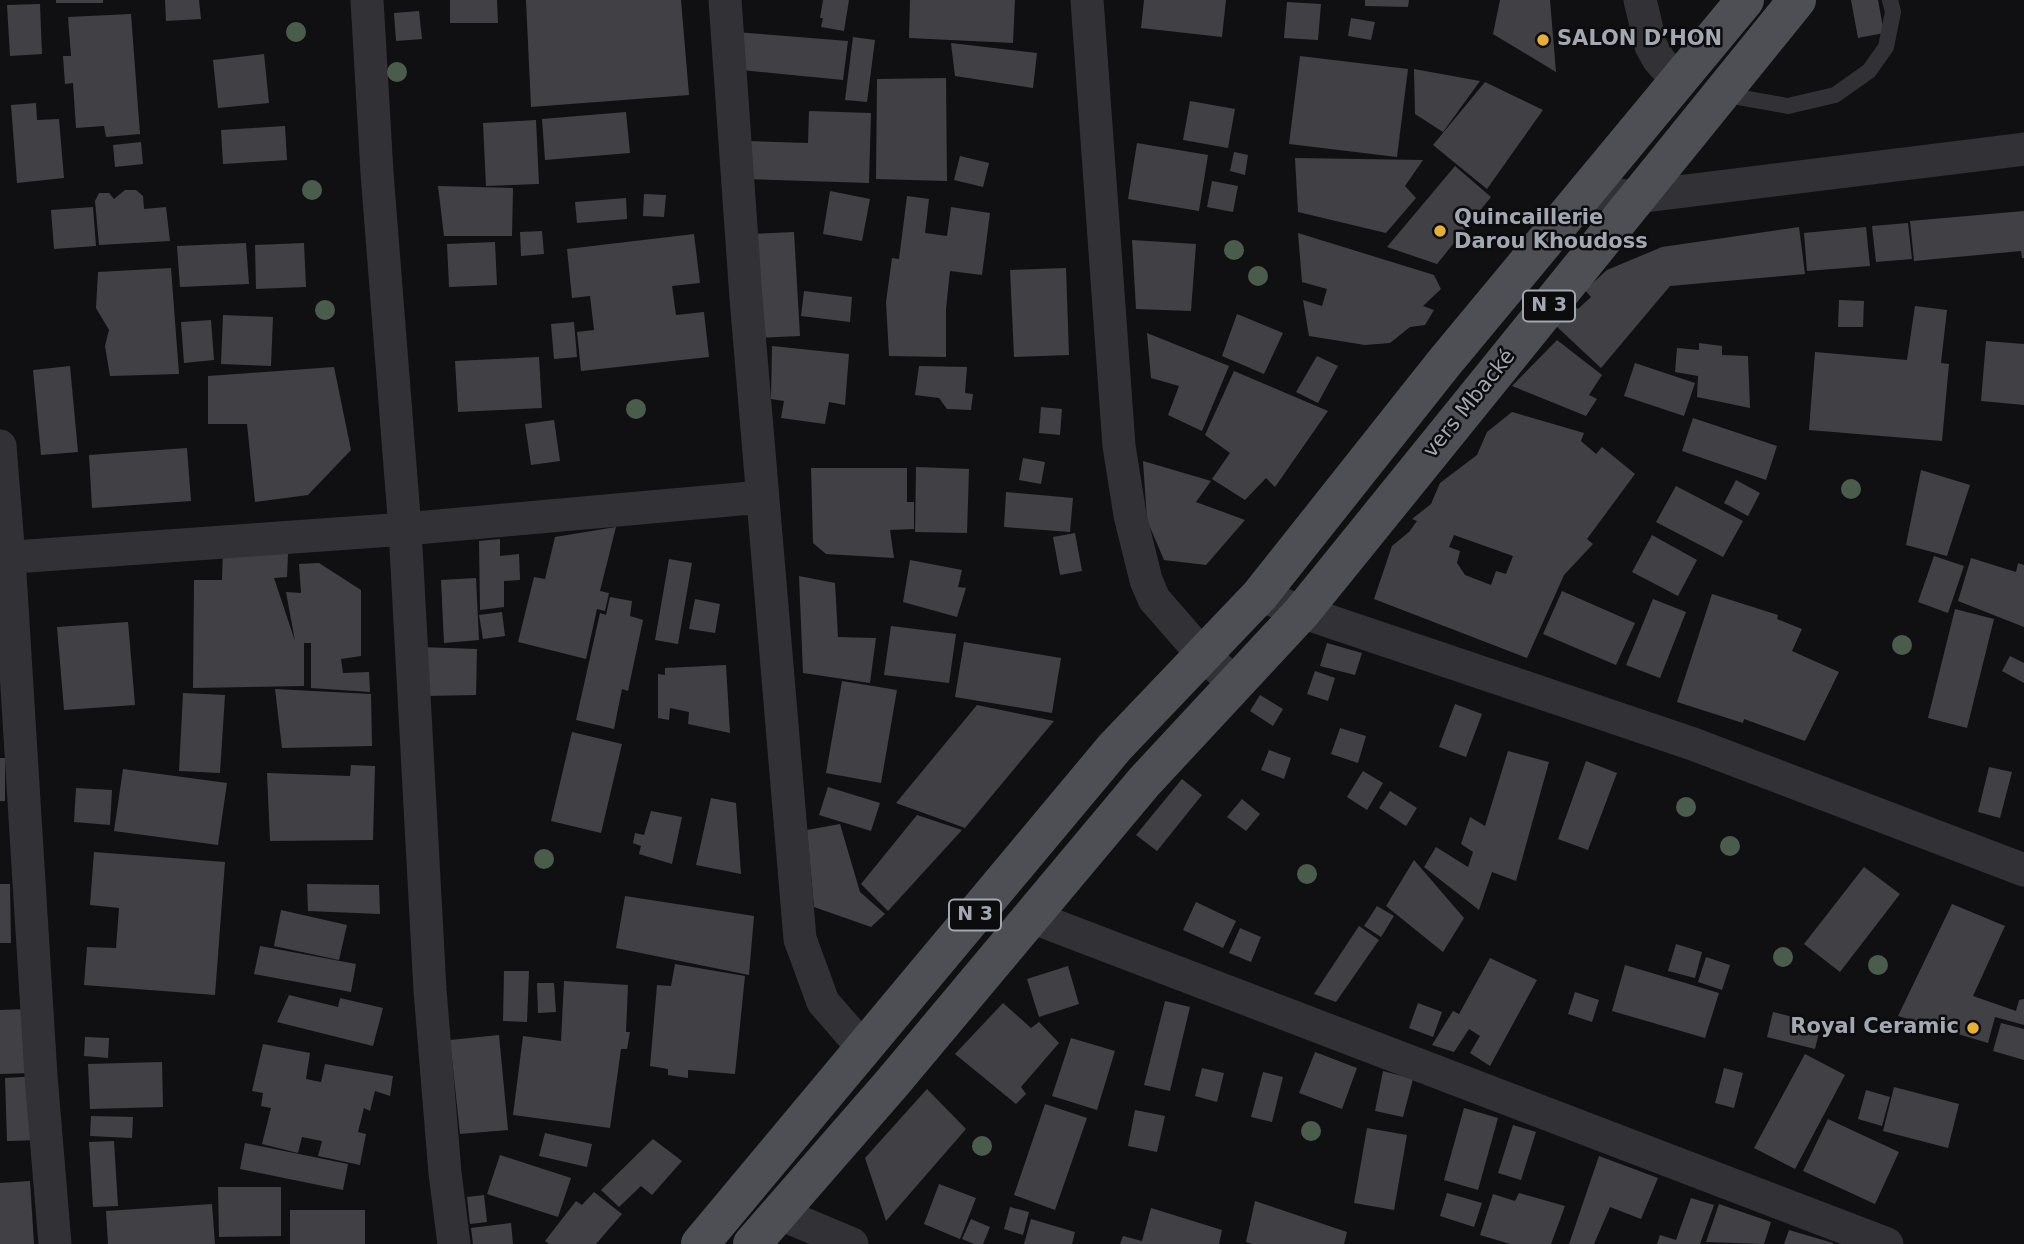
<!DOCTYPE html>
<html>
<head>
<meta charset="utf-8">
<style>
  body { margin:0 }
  canvas { display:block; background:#101012 }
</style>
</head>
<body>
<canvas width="2024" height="1244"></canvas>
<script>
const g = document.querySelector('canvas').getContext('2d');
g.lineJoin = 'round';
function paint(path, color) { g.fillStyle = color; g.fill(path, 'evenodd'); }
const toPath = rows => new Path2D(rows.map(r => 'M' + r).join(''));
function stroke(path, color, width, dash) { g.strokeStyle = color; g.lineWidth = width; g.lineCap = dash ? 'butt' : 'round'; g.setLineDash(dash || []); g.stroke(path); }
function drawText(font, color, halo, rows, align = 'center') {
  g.font = font + ' "DejaVu Sans",sans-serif'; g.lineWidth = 5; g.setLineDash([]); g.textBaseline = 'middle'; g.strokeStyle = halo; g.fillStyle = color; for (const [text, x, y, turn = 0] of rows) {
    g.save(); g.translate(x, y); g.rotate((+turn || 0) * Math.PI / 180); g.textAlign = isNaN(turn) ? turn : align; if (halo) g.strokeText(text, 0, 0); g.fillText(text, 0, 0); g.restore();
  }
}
paint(toPath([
  [56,0,103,0,103,3,56,3],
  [165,0,199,0,201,19,166,21],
  [450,0,497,0,498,23,450,23],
  [526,0,681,0,689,95,531,107],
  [823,0,849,0,844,31,821,27,823,18,820,18],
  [910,0,1015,0,1013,43,909,38],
  [1144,0,1226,0,1222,37,1141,28],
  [1365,0,1409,0,1408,7,1365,6],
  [1500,0,1550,0,1556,72,1493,34],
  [1851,0,1878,0,1884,33,1858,38],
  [1287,2,1321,4,1318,40,1284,38],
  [40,4,42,54,10,56,7,5],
  [419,11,422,39,396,41,394,13],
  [131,14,140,134,106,137,104,126,76,128,73,83,65,84,63,56,71,56,68,17],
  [1351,18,1375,22,1371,40,1348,36],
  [736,32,848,41,843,80,741,70],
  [853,37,875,40,867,102,845,100],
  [951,43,1037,53,1033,88,955,76],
  [264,54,269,103,218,108,213,60],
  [1300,56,1408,69,1397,157,1289,144],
  [1414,69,1480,81,1443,132,1415,114],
  [946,78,947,181,876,179,877,79],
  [1485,82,1543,110,1487,189,1433,145],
  [1190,101,1235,109,1228,148,1183,140],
  [36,103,37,120,59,119,64,178,17,183,11,105],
  [809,111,871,113,869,183,745,179,747,141,808,143],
  [626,112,630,153,545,160,542,119],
  [536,120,539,184,486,186,483,123],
  [285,126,287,160,223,164,221,130],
  [141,142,143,164,115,167,113,145],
  [1137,143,1208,155,1199,211,1128,199],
  [1234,152,1248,155,1245,175,1230,171],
  [960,156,989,163,983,187,954,180],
  [1295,158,1423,160,1405,186,1416,198,1386,233,1298,212],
  [1455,166,1491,197,1437,264,1387,247],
  [1212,181,1238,186,1233,212,1207,207],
  [438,186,513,188,512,236,444,236],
  [125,190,136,190,143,196,144,209,166,207,170,241,99,245,95,201,99,193,109,193,114,199],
  [830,191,870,199,862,241,823,234],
  [644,194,666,195,664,217,643,216],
  [907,196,929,199,925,233,947,236,951,207,990,213,982,275,950,271,946,309,946,357,889,356,886,302,892,258,899,259],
  [626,198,627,219,577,223,575,202],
  [93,207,96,246,54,249,51,210],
  [2024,211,2024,258,2022,258,2021,251,1914,261,1910,221],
  [1908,223,1912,259,1876,262,1872,226],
  [1799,227,1805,274,1670,286,1601,368,1555,325,1572,304,1578,309,1591,297,1585,290,1607,270,1662,247],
  [1866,227,1870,266,1807,271,1804,233],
  [542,231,544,254,521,256,520,232],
  [794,232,800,336,756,338,750,234],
  [1298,233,1434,275,1441,289,1423,306,1434,310,1425,325,1410,327,1390,343,1365,345,1309,336,1303,300,1322,306,1327,289,1302,282],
  [694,234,700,283,672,286,676,315,704,312,709,357,581,371,577,332,594,330,590,296,572,298,567,249],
  [1132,240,1196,244,1191,311,1136,309],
  [495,242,497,285,449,287,447,244],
  [246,243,249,284,180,287,177,246],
  [304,243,306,287,256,289,255,245],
  [171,268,179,374,110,376,105,346,109,330,96,308,98,272],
  [1066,268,1069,355,1014,357,1010,270],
  [804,291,852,297,850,322,801,316],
  [1839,300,1864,301,1863,327,1838,327],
  [1915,306,1947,310,1941,363,1949,364,1942,441,1809,430,1815,352,1907,360],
  [1237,314,1283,333,1264,374,1222,356],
  [223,315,273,317,271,366,221,364],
  [211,320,214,360,184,363,181,322],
  [574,322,577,357,554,359,551,324],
  [1147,333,1229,366,1202,431,1168,415,1179,386,1151,378],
  [1557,340,1602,375,1589,395,1597,399,1586,416,1512,386],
  [1986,341,2024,344,2024,405,1981,401],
  [1699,343,1722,346,1722,355,1748,356,1750,408,1697,397,1698,376,1675,372,1677,348,1699,350],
  [772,346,849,354,845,405,829,402,825,424,781,418,784,401,771,399],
  [1317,356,1338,366,1318,403,1296,392],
  [539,357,542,408,458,412,455,361],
  [1635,363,1695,383,1684,416,1624,396],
  [70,366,78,452,41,455,33,370],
  [919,366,967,367,965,393,973,394,971,410,947,409,939,398,915,395],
  [334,367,351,450,308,495,255,502,247,424,208,424,208,376],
  [1234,371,1328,411,1275,487,1266,478,1245,500,1212,479,1230,453,1205,435],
  [1041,407,1062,409,1060,435,1039,433],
  [1512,412,1584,433,1581,441,1596,454,1602,447,1635,474,1587,539,1593,544,1564,575,1527,658,1374,599,1392,546,1409,532,1417,521,1412,519,1431,504,1440,483,1477,455,1487,432],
  [1454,535,1513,556,1506,574,1496,571,1491,585,1465,575,1457,563,1460,551,1449,547],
  [1693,418,1777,446,1766,480,1682,451],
  [554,420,560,461,531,465,525,424],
  [187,448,191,501,92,508,89,455],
  [1023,458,1045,462,1041,484,1019,480],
  [1143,461,1211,481,1196,502,1245,520,1206,565,1164,560,1147,520],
  [916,467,969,469,967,533,915,532],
  [811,468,907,468,907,502,914,502,914,529,890,530,894,558,826,554,813,543],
  [1921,470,1970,485,1947,556,1906,545],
  [1736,480,1760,493,1748,516,1724,503],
  [1676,486,1743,521,1723,557,1656,522],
  [1006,492,1073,498,1070,532,1004,527],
  [616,527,600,591,609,593,605,611,597,609,586,659,518,642,534,577,545,579,555,537],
  [1075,533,1082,571,1060,575,1053,537],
  [1652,535,1697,560,1678,596,1632,572],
  [500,539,500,556,519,554,520,580,504,581,504,607,480,610,479,541],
  [223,549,288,554,287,577,274,578,295,641,286,592,301,593,299,564,319,563,361,590,361,656,341,659,343,673,369,672,370,692,311,688,311,643,304,643,304,686,193,688,194,580,222,580],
  [1934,556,1964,566,1948,613,1918,602],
  [1971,558,2016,572,2018,563,2024,565,2024,627,1958,601],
  [669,559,692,563,678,644,655,640],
  [910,560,962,570,958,587,966,588,957,617,903,602],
  [799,576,835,583,838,637,876,638,870,683,803,673],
  [476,578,479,640,444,643,441,580],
  [1562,591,1635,623,1616,665,1543,634],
  [1712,594,1778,615,1777,619,1802,629,1792,651,1839,672,1805,741,1744,719,1743,723,1677,702],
  [610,597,632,601,630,616,643,620,628,691,622,689,614,729,576,720,600,613,606,615],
  [695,599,720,604,715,633,689,629],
  [1653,599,1686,612,1660,678,1626,665],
  [1955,609,1994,619,1967,728,1928,718],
  [502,612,505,636,483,639,479,615],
  [128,622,135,705,64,710,57,627],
  [891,626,956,634,949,683,884,675],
  [964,642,1061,658,1052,713,955,697],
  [1327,643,1362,653,1355,675,1320,666],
  [420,647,477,649,476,695,425,696],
  [2010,656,2024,663,2024,683,2002,671],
  [726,665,730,733,688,724,689,712,670,708,669,720,658,718,658,674,665,675,665,668],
  [1315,671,1335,678,1328,701,1307,694],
  [842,681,897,690,881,783,826,773],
  [275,689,371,694,372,746,282,748],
  [183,693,225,695,220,773,179,771],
  [1260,695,1283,709,1273,726,1250,711],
  [1455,704,1482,714,1466,757,1439,747],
  [977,705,1054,721,965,828,896,803],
  [1340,728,1366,736,1358,763,1331,754],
  [572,732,622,744,601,833,551,821],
  [1269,750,1291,758,1284,779,1261,770],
  [1508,751,1549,762,1516,881,1492,872,1479,910,1424,867,1436,847,1468,867,1473,852,1461,844,1470,817,1485,826],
  [0,758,5,758,5,801,0,801],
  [1586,761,1617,773,1588,850,1558,839],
  [351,765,375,766,373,840,270,841,267,773,350,776],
  [1989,767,2012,772,2000,818,1978,812],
  [123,769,227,783,218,845,114,831],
  [1363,771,1383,783,1367,810,1347,797],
  [1182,779,1202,795,1157,851,1136,835],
  [828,787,880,803,871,831,819,815],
  [76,788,112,790,110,825,74,822],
  [1390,791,1417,808,1406,826,1379,808],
  [711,798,736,803,741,874,696,865],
  [1242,799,1260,814,1246,831,1227,817],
  [651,811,682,817,672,864,639,854,641,846,633,843,635,833,644,835],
  [917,815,962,830,888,911,861,884],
  [840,824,860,892,885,914,871,927,814,907,807,830],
  [94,852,225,862,215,995,84,985,87,947,116,948,119,908,90,905],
  [1414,860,1464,918,1443,952,1386,906],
  [1864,867,1900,894,1840,972,1804,944],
  [0,884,10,884,11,943,0,943],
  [307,884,379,885,380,914,308,911],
  [625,896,754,916,749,975,616,948],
  [1196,902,1236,921,1223,948,1183,930],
  [1952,904,2005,926,1973,996,2016,1011,2019,1000,2024,999,2024,1025,1995,1017,1988,1043,1898,1016],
  [1377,906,1394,916,1381,937,1364,926],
  [281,910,347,925,339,960,274,946],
  [1359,926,1379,940,1336,1002,1314,994],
  [1240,928,1261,937,1251,962,1229,953],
  [1676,944,1702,952,1695,978,1668,971],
  [260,946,356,964,351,992,254,974],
  [1706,957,1730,965,1722,990,1698,982],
  [1490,958,1537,980,1490,1066,1470,1053,1480,1036,1469,1029,1454,1052,1432,1045,1453,1011,1459,1014],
  [675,964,745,976,735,1074,688,1070,688,1078,668,1075,668,1069,650,1066,657,985,671,986],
  [1625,965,1719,993,1705,1038,1612,1011],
  [1068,966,1079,1004,1039,1017,1027,979],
  [504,971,529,971,527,1022,503,1021],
  [564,981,628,985,626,1032,630,1032,627,1049,621,1049,610,1128,513,1115,523,1036,561,1041],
  [537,983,554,983,556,1012,538,1013],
  [1575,992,1599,1000,1592,1022,1568,1014],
  [289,995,338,1007,340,998,383,1008,373,1046,277,1022],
  [1165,1001,1190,1007,1170,1091,1144,1085],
  [1003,1003,1031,1028,1039,1022,1059,1043,1021,1087,1026,1094,1016,1104,955,1054],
  [1418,1003,1442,1012,1433,1037,1409,1028],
  [27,1009,30,1073,0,1074,0,1010],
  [1773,1012,1821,1024,1815,1049,1767,1037],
  [2001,1023,2024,1029,2024,1060,1993,1051],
  [499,1035,508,1130,460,1134,450,1040],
  [85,1037,109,1038,108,1058,84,1056],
  [1071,1038,1115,1051,1097,1110,1052,1096],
  [263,1044,310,1053,306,1079,321,1082,325,1064,393,1076,390,1096,375,1091,370,1111,364,1108,358,1132,366,1134,360,1165,318,1156,322,1141,302,1137,298,1153,262,1144,271,1108,261,1106,263,1093,252,1091],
  [1315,1052,1357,1068,1342,1109,1299,1093],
  [1805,1054,1845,1075,1795,1169,1754,1148],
  [162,1062,163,1107,90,1109,88,1064],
  [1202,1068,1224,1073,1217,1102,1195,1096],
  [1724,1068,1743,1073,1734,1108,1715,1103],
  [1383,1071,1413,1079,1403,1117,1375,1111],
  [1263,1072,1283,1077,1272,1122,1251,1117],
  [40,1076,42,1140,7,1141,5,1078],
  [1894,1087,1959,1104,1948,1148,1883,1131],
  [927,1089,966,1129,886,1221,865,1158],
  [1866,1090,1890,1097,1882,1126,1858,1119],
  [1045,1104,1087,1118,1055,1210,1014,1195],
  [1464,1108,1498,1118,1478,1190,1444,1180],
  [1135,1110,1165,1116,1157,1152,1128,1146],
  [91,1116,133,1117,132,1138,90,1136],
  [1828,1119,1899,1152,1875,1204,1803,1171],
  [1513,1125,1536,1132,1521,1180,1498,1173],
  [1367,1128,1407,1135,1394,1210,1354,1203],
  [545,1133,592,1144,587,1167,539,1156],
  [653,1139,682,1161,652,1195,641,1186,619,1207,601,1190],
  [114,1141,118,1206,93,1207,89,1142],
  [245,1143,348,1164,343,1190,240,1169],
  [500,1155,571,1178,558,1217,487,1194],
  [1599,1156,1658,1178,1641,1219,1610,1207,1594,1244,1569,1244],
  [30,1181,34,1244,0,1244,0,1183],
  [939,1184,976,1198,960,1239,924,1224],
  [218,1187,281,1187,281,1236,219,1237],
  [594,1192,622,1214,596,1244,549,1244,545,1241,576,1201,582,1205],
  [1447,1193,1482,1203,1474,1227,1440,1216],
  [1519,1193,1565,1206,1551,1244,1510,1244,1480,1235,1493,1194,1515,1201],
  [484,1195,487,1222,470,1224,467,1197],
  [1691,1198,1714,1205,1700,1244,1657,1244,1660,1235,1676,1240],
  [1255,1201,1347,1232,1344,1244,1252,1244,1246,1242],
  [212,1204,215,1244,108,1244,106,1211],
  [1719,1204,1771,1222,1764,1244,1706,1242],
  [1010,1207,1029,1212,1023,1235,1004,1229],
  [1151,1208,1222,1230,1219,1244,1120,1244,1123,1236,1142,1241],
  [290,1210,365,1210,365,1244,290,1244],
  [971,1219,990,1227,983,1244,974,1244,962,1239],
  [1031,1219,1075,1232,1072,1244,1024,1244],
  [511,1223,513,1244,473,1244,471,1228],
  [1789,1230,1833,1243,1833,1244,1784,1244]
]), '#404045');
stroke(toPath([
  [1721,94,1788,106,1835,95,1869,71,1886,47,1893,12,1890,0]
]), '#323236', 16);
stroke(toPath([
  [367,0,377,173,405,529,430,990,445,1173,454,1244],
  [725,0,746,298,800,939,823,1002,863,1048],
  [1087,0,1119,446,1130,515,1146,580,1154,599,1202,654,1235,683],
  [1640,0,1651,46,1659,60,1678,81],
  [1586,192,1637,197,2024,149],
  [0,446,9,558,41,1076,55,1244],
  [0,558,405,529,762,497],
  [1260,595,1302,612,1693,744,2024,870],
  [1032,917,1887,1244],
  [778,1213,852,1244]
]), '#323236', 33);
stroke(toPath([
  [700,1244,1115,747,1260,595,1444,363,1745,0],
  [752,1244,893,1082,1144,782,1302,612,1797,0]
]), '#4e4f55', 38);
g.fillStyle = '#4a5d4d';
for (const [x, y] of [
  [296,32],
  [397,72],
  [312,190],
  [1234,250],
  [1258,276],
  [325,310],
  [636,409],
  [1851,489],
  [1902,645],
  [1686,807],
  [1730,846],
  [544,859],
  [1307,874],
  [1783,957],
  [1878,965],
  [1311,1131],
  [982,1146]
]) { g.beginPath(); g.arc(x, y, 10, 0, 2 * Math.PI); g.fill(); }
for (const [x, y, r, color] of [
  [1543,40,7,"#e6b034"],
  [1440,231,7,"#e6b034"],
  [1973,1028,7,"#e6b034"]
]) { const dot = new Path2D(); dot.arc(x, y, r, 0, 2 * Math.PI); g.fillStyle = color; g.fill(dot); stroke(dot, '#0c0b0d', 2.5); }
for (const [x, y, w] of [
  [1549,306,52],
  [975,915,52]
]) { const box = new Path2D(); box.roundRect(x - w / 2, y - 15.5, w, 31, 5); g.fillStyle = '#0c0b0d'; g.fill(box); stroke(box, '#a2a7b2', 2); }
drawText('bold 19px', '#a2a7b2', null, [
  ["N 3",1549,306],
  ["N 3",975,915]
]);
drawText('bold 21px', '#a2a7b2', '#0c0b0d', [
  ["SALON D’HON",1557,40],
  ["Quincaillerie",1454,219],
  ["Darou Khoudoss",1454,243],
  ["Royal Ceramic",1959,1028,"right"]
], 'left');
drawText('21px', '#a2a7b2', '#0c0b0d', [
  ["vers Mbacké",1470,404,-51]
]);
</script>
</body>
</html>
